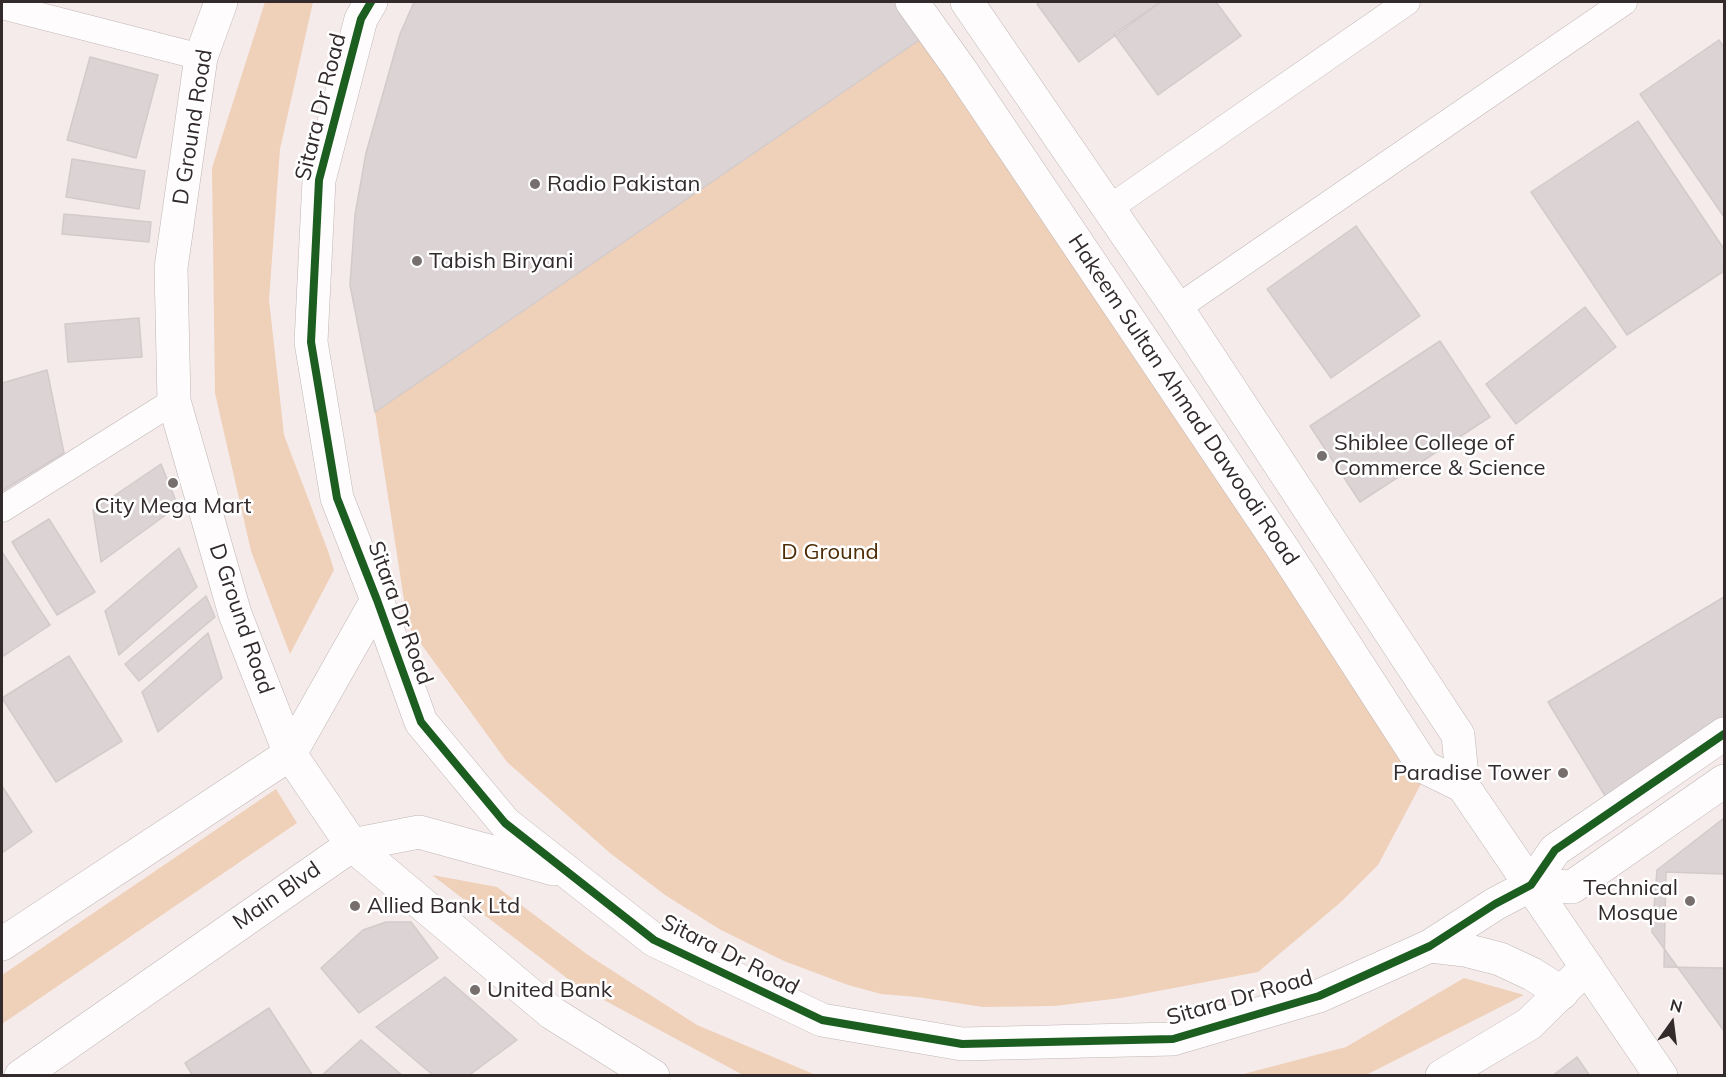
<!DOCTYPE html>
<html>
<head>
<meta charset="utf-8">
<style>
  body { margin:0 }
  #map { position:relative; width:1726px; height:1077px; overflow:hidden; background:#f6ebeb; font-family:Mulish,sans-serif }
  canvas { display:block }
  .frame { position:absolute; inset:0; border:3px solid #322a2b; pointer-events:none }
  .north { position:absolute; left:1642px; top:993px; width:60px; height:60px; -webkit-text-stroke:4px #fff; paint-order:stroke; rotate:14deg; font-size:16px; font-weight:700; line-height:24px; text-align:center; color:#322a2b }
  .north::after { content:''; display:block; margin:auto; width:21px; height:27px; background:#322a2b; clip-path:polygon(50% 0,100% 100%,50% 72%,0 100%) }
</style>
</head>
<body>
<div id="map">
<canvas width="1726" height="1077"></canvas>
<div class="frame"></div>
<div class="north">N</div>
</div>
<script>
const g = document.querySelector('canvas').getContext('2d');
g.lineJoin = 'round';
function paint(path, color) { g.fillStyle = color; g.fill(path, 'evenodd'); }
const toPath = rows => new Path2D(rows.map(r => 'M' + r).join(''));
function stroke(path, color, width, dash) { g.strokeStyle = color; g.lineWidth = width; g.lineCap = dash ? 'butt' : 'round'; g.setLineDash(dash || []); g.stroke(path); }
function drawText(font, color, halo, rows, align = 'center') {
  g.font = font + ' Mulish,sans-serif'; g.lineWidth = 5; g.setLineDash([]); g.textBaseline = 'middle'; g.strokeStyle = halo; g.fillStyle = color; for (const [text, x, y, turn = 0] of rows) {
    g.save(); g.translate(x, y); g.rotate((+turn || 0) * Math.PI / 180); g.textAlign = isNaN(turn) ? turn : align; if (halo) g.strokeText(text, 0, 0); g.fillText(text, 0, 0); g.restore();
  }
}
paint(toPath([
  [265,2,313,2,280,149,269,300,284,435,328,551,334,570,290,654,251,551,215,393,212,168],
  [928,34,1421,784,1378,865,1341,902,1258,972,1121,998,1054,1006,983,1007,917,997,881,994,848,985,784,961,721,930,665,895,610,853,507,762,408,626,375,412],
  [276,789,297,823,2,1024,2,975],
  [432,875,497,887,588,955,697,1025,816,1075,743,1075,576,985],
  [1464,978,1524,995,1366,1075,1240,1075,1346,1047]
]), '#efd0b8');
const building = toPath([
  [414,2,905,2,928,34,375,412,350,285,355,215,366,153,400,34,414,2],
  [1040,2,1161,2,1079,62,1037,4,1040,2],
  [1160,2,1216,2,1241,36,1158,95,1114,34,1160,2],
  [1719,40,1724,47,1724,217,1640,94,1719,40],
  [90,57,158,75,136,158,67,140,90,57],
  [1638,121,1724,249,1724,271,1627,335,1531,192,1638,121],
  [72,159,145,171,139,209,66,197,72,159],
  [64,214,151,222,149,242,62,234,64,214],
  [1356,226,1420,316,1331,378,1267,289,1356,226],
  [1585,307,1616,347,1516,424,1486,384,1585,307],
  [139,318,142,357,68,362,65,324,139,318],
  [1440,341,1490,417,1360,502,1310,426,1440,341],
  [47,370,64,453,2,491,2,383,47,370],
  [161,464,178,506,101,562,93,510,161,464],
  [49,519,95,592,57,615,12,542,49,519],
  [179,548,197,587,119,655,105,611,179,548],
  [2,552,50,625,2,657,2,552],
  [206,596,215,617,139,681,125,664,206,596],
  [1724,597,1724,729,1607,799,1548,702,1724,597],
  [208,633,222,678,158,732,142,692,208,633],
  [69,656,122,741,56,782,2,698,69,656],
  [2,786,32,832,2,853,2,786],
  [1724,818,1724,1031,1652,932,1657,870,1724,818],
  [1666,872,1724,874,1724,968,1664,967,1666,872],
  [386,922,411,922,438,958,359,1013,321,968,363,930,386,922],
  [445,977,517,1040,468,1076,434,1076,376,1027,445,977],
  [269,1008,313,1076,193,1076,185,1063,269,1008],
  [361,1040,403,1076,321,1076,361,1040],
  [1577,1057,1590,1076,1552,1076,1577,1057]
]);
paint(building, '#dcd3d5');
stroke(building, '#d2cacb', 1.5);
const street = toPath([
  [2,6,201,57],
  [1108,209,1407,2],
  [1177,308,1624,2],
  [2,509,174,401]
]);
const secondary = toPath([
  [221,2,201,57,171,268,174,401,235,614,290,754,352,845,552,1013,653,1076],
  [371,2,361,19,319,180,311,342,337,498,377,600,421,722,505,823,654,940,822,1020,962,1044,1173,1039,1319,996,1430,946,1495,904,1531,885,1555,850,1724,734],
  [912,2,960,69,1283,549,1424,767,1463,786],
  [967,2,1177,308,1458,735,1463,786,1661,1076],
  [1531,885,1572,887,1724,781],
  [2,944,290,754,377,600],
  [1430,946,1465,950,1500,959,1532,974,1562,993],
  [21,1076,352,845,419,832,554,869],
  [1442,1076,1529,1024,1587,967]
]);
stroke(street, '#bfb6b7', 27);
stroke(secondary, '#bfb6b7', 34);
stroke(street, '#fefcfc', 26);
stroke(secondary, '#fefcfc', 33);
stroke(toPath([
  [371,2,361,19,319,180,311,342,337,498,377,600,421,722,505,823,654,940,822,1020,962,1044,1173,1039,1319,996,1430,946,1495,904,1531,885,1555,850,1724,734]
]), '#1b5e20', 8);
for (const [x, y, r, color] of [
  [535,184,6,"#776e6e"],
  [417,261,6,"#776e6e"],
  [1322,456,6,"#776e6e"],
  [173,483,6,"#776e6e"],
  [1563,773,6,"#776e6e"],
  [1690,901,6,"#776e6e"],
  [355,906,6,"#776e6e"],
  [475,990,6,"#776e6e"]
]) { const dot = new Path2D(); dot.arc(x, y, r, 0, 2 * Math.PI); g.fillStyle = color; g.fill(dot); stroke(dot, '#fff', 2); }
drawText('22px', '#322a2b', '#fff', [
  ["Sitara Dr Road",321,107,-76],
  ["D Ground Road",193,127,-81],
  ["Hakeem Sultan Ahmad Dawoodi Road",1183,400,56],
  ["Sitara Dr Road",400,613,70],
  ["D Ground Road",241,619,71],
  ["Main Blvd",277,896,-35],
  ["Sitara Dr Road",730,955,27],
  ["Sitara Dr Road",1240,998,-16]
]);
drawText('22px', '#322a2b', '#fff', [
  ["Radio Pakistan",547,184],
  ["Tabish Biryani",429,261],
  ["Shiblee College of",1334,443],
  ["Commerce & Science",1334,468],
  ["City Mega Mart",173,506,"center"],
  ["Paradise Tower",1551,773,"right"],
  ["Technical",1678,888,"right"],
  ["Mosque",1678,913,"right"],
  ["Allied Bank Ltd",367,906],
  ["United Bank",487,990]
], 'left');
drawText('22px', '#4e2c05', '#fff', [
  ["D Ground",830,552]
]);
</script>
</body>
</html>
